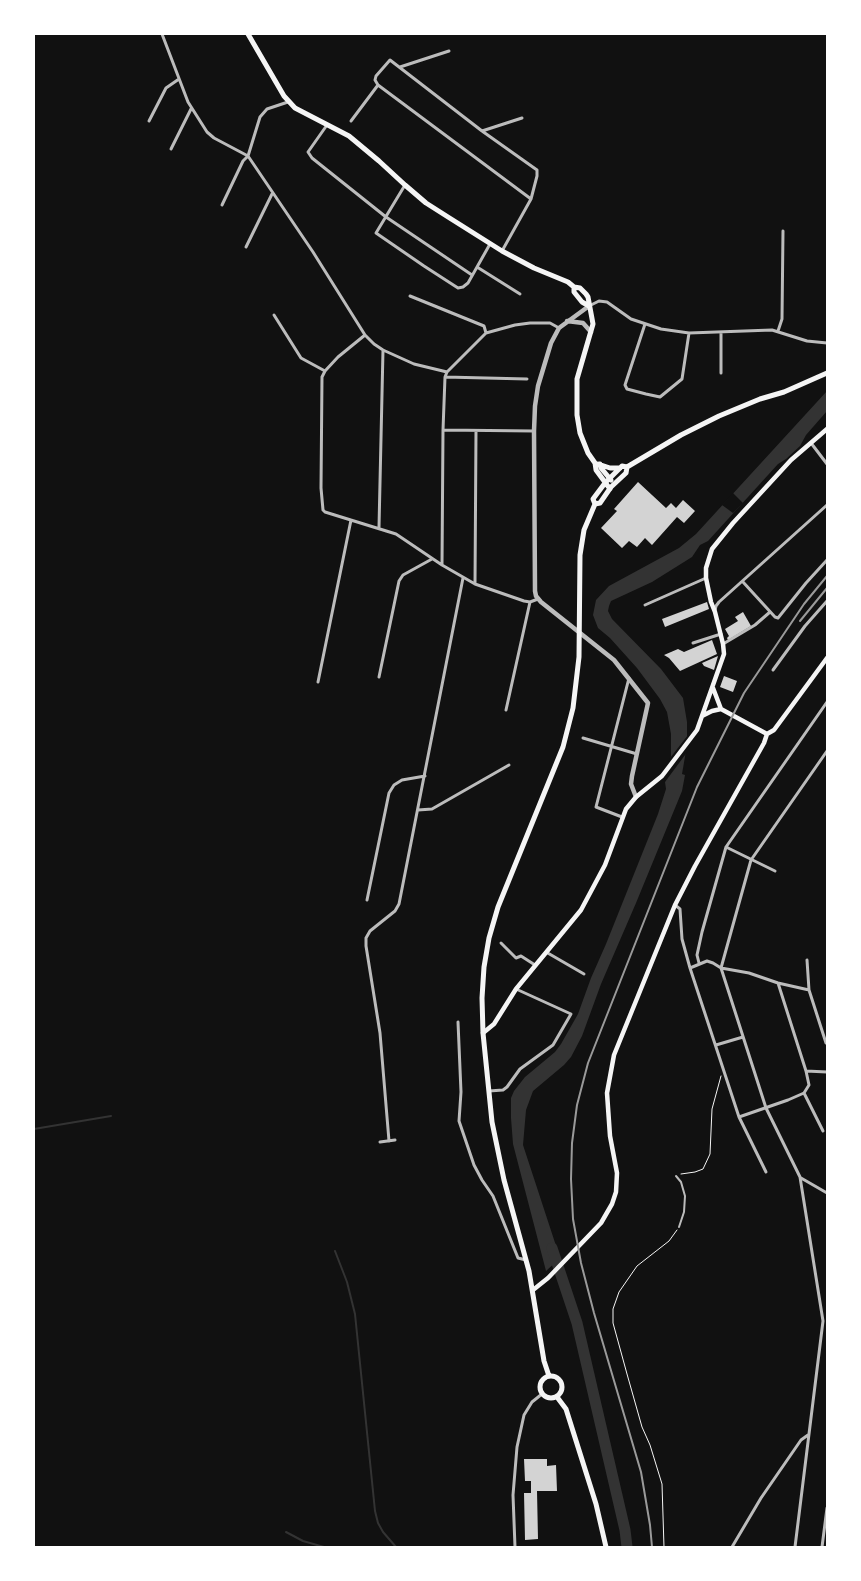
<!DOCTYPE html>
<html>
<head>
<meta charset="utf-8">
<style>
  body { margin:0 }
  #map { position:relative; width:861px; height:1581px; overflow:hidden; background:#111; font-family:"DM Sans",sans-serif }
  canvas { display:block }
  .frame { position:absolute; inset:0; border:35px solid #fff; pointer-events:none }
</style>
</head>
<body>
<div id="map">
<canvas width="861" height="1581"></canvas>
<div class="frame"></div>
</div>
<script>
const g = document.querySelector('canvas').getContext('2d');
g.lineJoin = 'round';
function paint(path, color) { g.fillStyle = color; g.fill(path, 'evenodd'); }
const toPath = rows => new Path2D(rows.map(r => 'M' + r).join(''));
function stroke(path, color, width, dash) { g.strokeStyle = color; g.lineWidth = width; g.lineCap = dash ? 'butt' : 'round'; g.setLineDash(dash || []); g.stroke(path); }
paint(toPath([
  [827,391,827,411,806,435,800,446,786,459,778,464,708,541,700,545,692,557,652,582,611,601,609,606,608,611,612,619,661,669,683,698,687,722,687,745,682,774,685,775,682,791,636,903,601,984,582,1036,571,1057,564,1065,533,1091,526,1110,523,1145,560,1258,546,1271,513,1144,511,1118,511,1098,514,1091,525,1077,555,1052,561,1044,578,1014,591,978,606,944,658,814,666,789,665,782,671,756,671,734,667,712,660,699,637,668,610,638,598,628,593,615,596,600,609,586,679,548,696,534]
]), '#333');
paint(toPath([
  [733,493,743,503,733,513,722,505],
  [688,735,690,741,688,751,665,782,664,779,667,762]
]), '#111');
stroke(toPath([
  [34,1129,111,1116],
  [335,1251,347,1282,355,1314,375,1511,378,1523,383,1532,396,1547],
  [286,1532,303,1541,324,1547]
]), '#333', 2);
stroke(toPath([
  [552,1248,577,1323,625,1530,627,1547]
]), '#333', 11);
paint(toPath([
  [638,482,666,508,671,503,676,508,683,500,695,511,684,523,677,517,652,545,645,538,637,547,629,541,622,548,601,528,617,511,614,509],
  [707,602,709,609,665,627,662,619],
  [743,612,751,626,728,640,727,638,729,636,725,629,738,621,735,617],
  [712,640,717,654,680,671,669,658,664,655,678,649,684,652],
  [718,656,714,670,704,666,702,663],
  [724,676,737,681,733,692,720,687],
  [524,1459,547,1459,547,1466,556,1465,557,1491,537,1491,538,1539,525,1540,524,1493,531,1493,531,1481,525,1481]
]), '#d3d3d3');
stroke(toPath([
  [681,1174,695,1172,703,1169,710,1154,712,1109,721,1076],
  [664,1547,662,1484,650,1445,642,1427,627,1374,613,1323,613,1309,619,1292,637,1266,669,1241,677,1230]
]), '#f5f5f5', 1);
stroke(toPath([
  [676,1176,681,1182,685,1196,684,1212,679,1227]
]), '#bcbcbc', 2);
stroke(toPath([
  [162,34,188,102,207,132,214,138,248,156,243,161,222,205],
  [400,67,449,51],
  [378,85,375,80,376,76,390,60,482,131,537,170,537,176,531,199,502,251],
  [378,85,531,199],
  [288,102,267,109,260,117,248,156,313,252,365,335,374,344,383,350,414,364,447,372,486,333,515,325,530,323,550,323,559,328],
  [149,121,166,88,179,79],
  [351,121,378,85],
  [327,125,308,152,312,158,386,217,472,275],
  [482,131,522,118],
  [171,149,191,109],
  [405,185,376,233,424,266,458,288,463,287,468,283,490,244],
  [246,247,272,194],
  [477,267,520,294],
  [410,296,484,326,486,333],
  [589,306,599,301,607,302,631,319,661,329,689,333,772,330,807,341,827,343],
  [274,315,301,358,325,371],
  [645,324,625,385,627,389,646,394,660,397,682,379,689,333],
  [778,331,782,319,783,231],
  [365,335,338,357,325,371,322,377,321,488,323,510,325,512,396,534,442,565,475,584,524,601,530,602,538,599],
  [721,373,721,332],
  [445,377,527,379],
  [443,430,534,431],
  [811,443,827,464],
  [379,527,383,350],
  [442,565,443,430,445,377,447,372],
  [743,582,775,617,778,618,806,583,827,560],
  [475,584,476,431],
  [645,605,706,578],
  [715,611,716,606,719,602,827,505],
  [693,643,721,634],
  [723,644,755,625,770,612],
  [773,670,805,626,827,601],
  [379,677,399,581,403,575,432,559],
  [318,682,351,520],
  [506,710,530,602],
  [583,738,637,754],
  [418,810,432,809,509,765],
  [622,817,596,807,629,678],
  [726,847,775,871],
  [367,900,389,793,394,785,402,780,425,776],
  [675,905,680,909,682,939,690,968,739,1117,766,1172],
  [501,943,516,958,521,956,535,965],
  [546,952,584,974],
  [807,960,809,990,826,1043],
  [699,963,697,955,702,932,726,847,827,702],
  [690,968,707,961,713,963,721,968,749,973,778,983,809,990],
  [458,1022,461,1092,459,1121,474,1165,482,1180,493,1196,518,1258,526,1260],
  [716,1045,743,1037],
  [806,1071,827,1072],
  [489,1091,503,1090,507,1087,520,1069,553,1045,571,1014,516,989],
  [804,1093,823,1131],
  [739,1117,788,1100,804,1093,809,1085,806,1071,778,983],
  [389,1141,380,1033,366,946,366,938,370,931,395,911,399,904,463,578],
  [380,1142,395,1140],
  [801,1178,827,1193],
  [515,1547,513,1495,517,1447,524,1415,532,1402,542,1394],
  [732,1547,761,1498,801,1440,808,1435],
  [795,1547,823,1321,800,1177,766,1108,721,968,751,860,827,751],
  [822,1547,827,1508]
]), '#bcbcbc', 3);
stroke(toPath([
  [589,306,559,328,551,343,538,386,535,406,534,431,535,591,536,596,541,602,614,660,648,703,632,776,631,784,636,797],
  [567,321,583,323,591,332]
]), '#bcbcbc', 4.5);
stroke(toPath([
  [713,688,721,709,767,734],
  [702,716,712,711,721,709],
  [767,734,774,730,827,658],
  [483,1033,494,1024,516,989,581,910,605,865,626,809,636,797,662,776,697,730,724,654,723,644,715,612,711,602,706,578,706,568,712,549,733,523,791,460,827,429],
  [533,1290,548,1278,601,1223,612,1204,616,1192,617,1173,610,1136,607,1093,614,1055,675,905,695,866,764,743,767,734]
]), '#f5f5f5', 4.5);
stroke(toPath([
  [248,34,284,96,295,108,349,136,379,161,405,185,426,203,448,217,502,251,534,268,568,282,574,287,580,288,586,294,588,297,593,324,577,379,577,415,580,433,588,453,595,463,596,470,610,489],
  [574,287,574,292,582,302,589,306],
  [598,464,610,468,620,468],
  [600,464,601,468,611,480],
  [595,504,600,503,611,487,626,473,627,467],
  '540 1387a11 11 0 1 1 22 0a11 11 0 1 1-22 0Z',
  [549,1376,544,1361,529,1271,504,1180,492,1122,483,1033,482,998,484,967,489,938,498,907,563,747,573,708,579,657,580,555,584,530,595,504,593,499,605,483,622,466,627,467,681,435,719,416,760,399,784,392,827,373],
  [557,1397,566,1409,596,1504,606,1547]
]), '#f5f5f5', 5);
stroke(toPath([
  [800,621,827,588],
  [652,1547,650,1525,641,1472,594,1313,581,1263,573,1219,571,1179,572,1143,577,1105,588,1063,697,787,744,693,804,604,827,576]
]), '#9a9a9a', 2);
</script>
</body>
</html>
